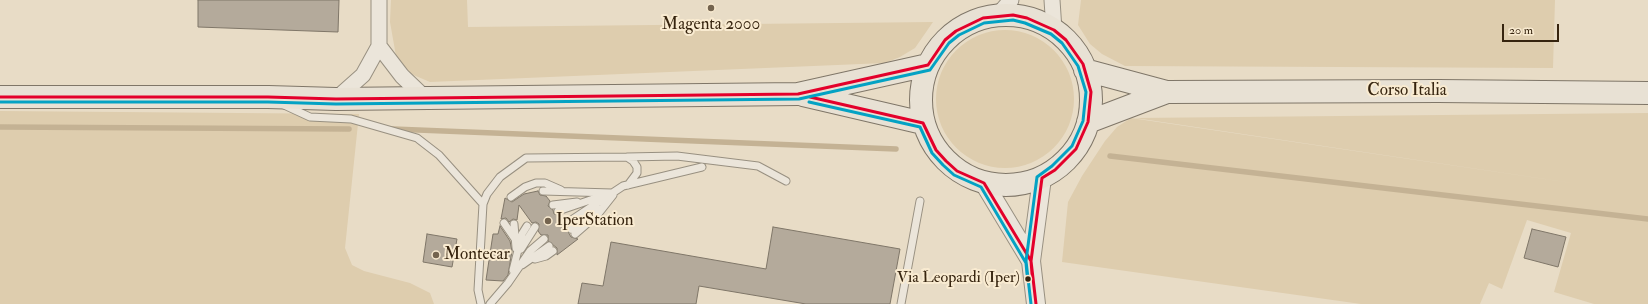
<!DOCTYPE html>
<html>
<head>
<meta charset="utf-8">
<style>
  body { margin:0 }
  #map { position:relative; width:1648px; height:304px; overflow:hidden; background:#e8dcc6; font-family:"IM FELL Double Pica",serif }
  canvas { display:block }
  .scale { position:absolute; left:1502px; top:24px; width:57px; height:18px; box-sizing:border-box; border:2px solid #36240f; border-top:0; padding-left:5px; font-size:12px; line-height:14px; white-space:nowrap; color:#36240f; -webkit-text-stroke:3px #f9ebd1; paint-order:stroke }
</style>
</head>
<body>
<div id="map">
<canvas width="1648" height="304"></canvas>
<div class="scale">20 m</div>
</div>
<script>
const g = document.querySelector('canvas').getContext('2d');
g.lineJoin = 'round';
function paint(path, color) { g.fillStyle = color; g.fill(path, 'evenodd'); }
const toPath = rows => new Path2D(rows.map(r => 'M' + r).join(''));
function stroke(path, color, width, dash) { g.strokeStyle = color; g.lineWidth = width; g.lineCap = dash ? 'butt' : 'round'; g.setLineDash(dash || []); g.stroke(path); }
function drawText(font, color, halo, rows, align = 'center') {
  g.font = font + ' "IM FELL Double Pica",serif'; g.lineWidth = 4; g.setLineDash([]); g.textBaseline = 'middle'; g.strokeStyle = halo; g.fillStyle = color; for (const [text, x, y, turn = 0] of rows) {
    g.save(); g.translate(x, y); g.rotate((+turn || 0) * Math.PI / 180); g.textAlign = isNaN(turn) ? turn : align; if (halo) g.strokeText(text, 0, 0); g.fillText(text, 0, 0); g.restore();
  }
}
paint(toPath([
  [391,0,467,0,468,27,933,22,915,48,900,57,885,63,430,82,411,74,396,56,390,22],
  [1081,0,1555,0,1553,68,1125,66,1102,54,1090,44,1078,25],
  '936 99a69 69 0 1 1 138 0a69 69 0 1 1-138 0Z',
  [0,111,359,114,345,248,352,265,364,271,410,283,430,293,434,304,0,304],
  [1648,113,1648,304,1594,304,1554,292,1571,233,1527,220,1502,289,1489,283,1480,304,1361,304,1062,262,1068,202,1082,176,1105,141,1117,127,1131,118,1592,186,1135,118]
]), '#decdae');
stroke(toPath([
  [0,127,349,129],
  [393,129,896,149],
  [1110,156,1648,219]
]), '#c4b294', 5.5);
const building = toPath([
  [198,0,339,0,338,32,198,27,198,0],
  [538,191,540,195,546,196,550,201,548,206,553,210,554,214,561,215,564,219,563,225,566,228,571,237,578,239,557,255,557,248,548,241,548,235,541,235,538,231,539,224,536,222,532,223,519,205,517,220,513,219,509,222,506,218,501,219,505,198,512,202,524,194,538,191],
  [500,226,510,241,512,251,508,275,503,281,486,280,493,234,498,234,500,226],
  [773,227,900,249,890,304,806,304,699,286,696,304,578,304,582,283,603,286,611,242,766,269,773,227],
  [1532,229,1566,237,1558,267,1524,258,1532,229],
  [427,234,457,239,452,267,423,262,427,234]
]);
paint(building, '#b4aa9b');
stroke(building, '#7f7668', 1);
const service = toPath([
  [284,105,310,117,351,119,417,138,439,155,483,204],
  [628,185,637,173,637,167,633,161,627,157,677,156,758,166,786,181],
  [543,191,612,193],
  [511,197,525,187,536,183,545,183,561,190],
  [553,205,577,202],
  [558,211,602,196],
  [504,223,515,239],
  [567,223,623,186,702,167],
  [514,224,516,248],
  [571,229,597,208],
  [575,234,598,214,613,195],
  [521,249,535,227],
  [535,259,546,256,553,251],
  [522,265,549,246],
  [513,270,522,234,527,226],
  [481,304,478,290,483,204,487,194,500,177,526,158,627,157],
  [490,304,508,283,530,251,544,239],
  [901,304,920,201]
]);
const minor = toPath([
  [1052,0,1054,30],
  [998,15,1011,0],
  [379,46,402,76,425,98],
  [336,99,363,75,379,46,379,0]
]);
const tertiary = toPath([
  [984,183,1031,261],
  [1036,304,1031,261,1042,178]
]);
const primary = toPath([
  '921 100a85 85 0 1 1 170 0a85 85 0 1 1-170 0Z',
  [1085,70,1167,92,1438,91,1648,93],
  [803,95,923,123],
  [0,97,268,97,336,99,798,94,928,65],
  [1088,122,1167,92]
]);
stroke(service, '#989081', 9);
stroke(minor, '#989081', 17);
stroke(tertiary, '#989081', 20);
stroke(primary, '#7f7668', 24);
stroke(service, '#ebe5da', 7);
stroke(minor, '#ebe5da', 15);
stroke(tertiary, '#ebe5da', 18);
stroke(primary, '#e8e1d4', 22);
stroke(toPath([
  [0,97,268,97,336,99,798,94,928,65,945,40,956,31,983,18,1013,15,1027,18,1054,30,1066,40,1083,64,1091,92,1088,122,1076,149,1055,170,1042,178,1031,261,1036,304],
  [810,97,923,123,936,150,946,161,957,171,984,183,1031,261,1032,274]
]), '#e4002b', 3);
stroke(toPath([
  [0,102,268,102,336,104,799,99,930,70,949,43,959,35,984,23,1013,20,1025,23,1051,34,1062,43,1078,66,1086,92,1083,121,1072,146,1052,166,1037,177,1026,261,1031,304],
  [809,102,920,127,932,153,943,165,954,175,981,187,1026,263,1027,274]
]), '#03a2c4', 3);
for (const [x, y, r, color] of [
  [711,8,4,"#74644f"],
  [548,221,4,"#74644f"],
  [436,255,4,"#74644f"],
  [1028,279,3.5,"#36240f"]
]) { const dot = new Path2D(); dot.arc(x, y, r, 0, 2 * Math.PI); g.fillStyle = color; g.fill(dot); stroke(dot, '#f9ebd1', 1.5); }
drawText('16px', '#36240f', '#f9ebd1', [
  ["Via Leopardi (Iper)",1020,279]
], 'right');
drawText('17px', '#36240f', '#f9ebd1', [
  ["Magenta 2000",711,25,"center"],
  ["IperStation",556,221],
  ["Montecar",444,255]
], 'left');
drawText('17px', '#36240f', '#f9ebd1', [
  ["Corso Italia",1407,91]
]);
</script>
</body>
</html>
